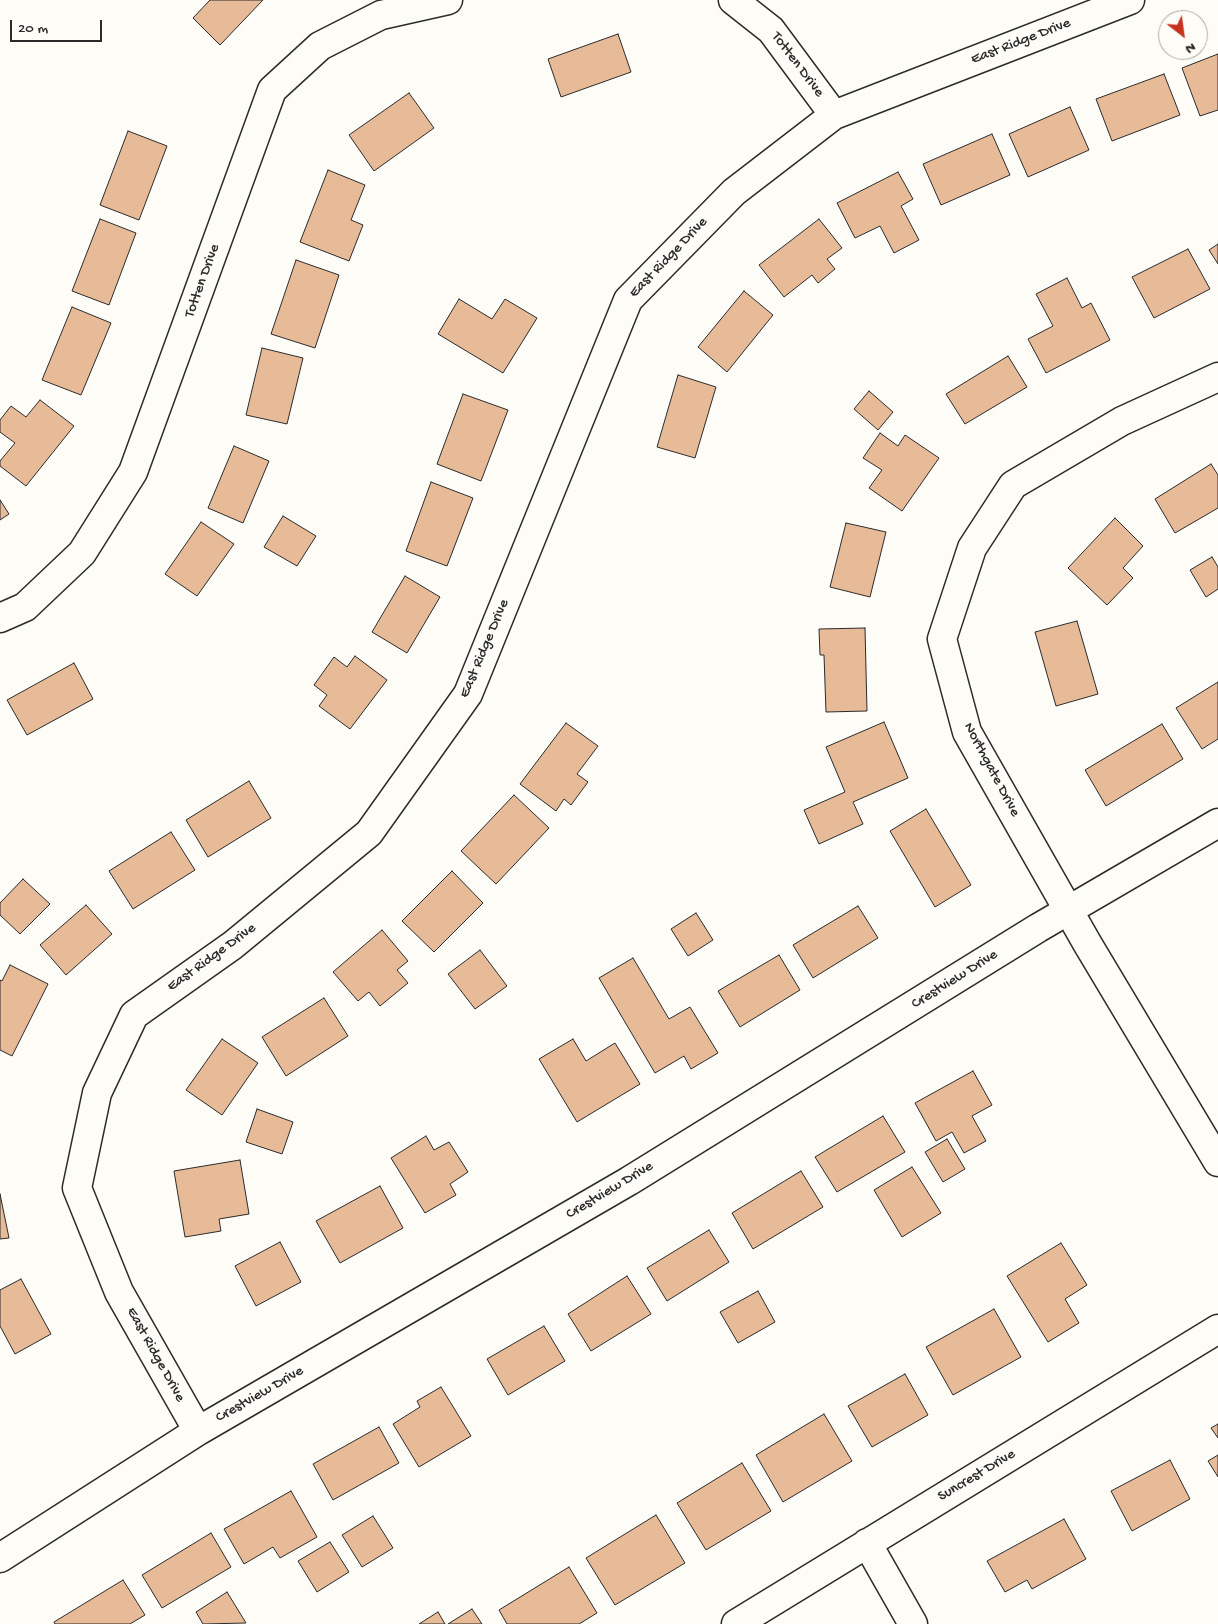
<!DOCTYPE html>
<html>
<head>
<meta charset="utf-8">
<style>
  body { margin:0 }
  #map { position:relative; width:1218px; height:1624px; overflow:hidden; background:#fdfcf7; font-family:"Gochi Hand",sans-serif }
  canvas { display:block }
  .north { position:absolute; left:1158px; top:10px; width:50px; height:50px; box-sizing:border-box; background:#fdfcf7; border:1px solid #a9a8a5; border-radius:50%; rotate:150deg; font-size:14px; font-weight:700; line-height:20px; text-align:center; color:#2b2b2b }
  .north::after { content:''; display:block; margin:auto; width:18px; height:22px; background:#c8321e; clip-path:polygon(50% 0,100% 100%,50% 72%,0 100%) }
  .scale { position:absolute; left:10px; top:20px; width:92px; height:22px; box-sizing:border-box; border:2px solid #2b2b2b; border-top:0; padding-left:6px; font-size:15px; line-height:18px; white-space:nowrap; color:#2b2b2b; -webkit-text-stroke:4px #fdfcf7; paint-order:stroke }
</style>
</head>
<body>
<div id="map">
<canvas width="1218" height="1624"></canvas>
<div class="north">N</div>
<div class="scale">20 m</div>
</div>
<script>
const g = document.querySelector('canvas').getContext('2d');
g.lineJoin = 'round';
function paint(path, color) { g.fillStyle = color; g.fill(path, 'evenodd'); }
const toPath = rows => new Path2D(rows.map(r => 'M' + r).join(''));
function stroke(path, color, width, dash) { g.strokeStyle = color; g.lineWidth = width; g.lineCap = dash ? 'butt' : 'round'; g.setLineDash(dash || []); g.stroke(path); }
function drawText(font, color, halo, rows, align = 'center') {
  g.font = font + ' "Gochi Hand",sans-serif'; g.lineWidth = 4; g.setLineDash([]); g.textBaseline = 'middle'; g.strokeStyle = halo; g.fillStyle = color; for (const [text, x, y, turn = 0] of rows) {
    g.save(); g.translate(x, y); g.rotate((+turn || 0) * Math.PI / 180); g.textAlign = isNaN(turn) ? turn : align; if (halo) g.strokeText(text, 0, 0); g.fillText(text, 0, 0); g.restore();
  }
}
const building = toPath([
  [210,0,263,0,220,45,193,18,210,0],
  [618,34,631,72,561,97,548,59,618,34],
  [1218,54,1218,110,1200,116,1182,68,1218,54],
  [1164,74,1180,115,1112,141,1096,99,1164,74],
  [409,93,434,128,374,171,349,135,409,93],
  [1070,107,1089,150,1028,177,1009,134,1070,107],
  [128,131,167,146,139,220,100,205,128,131],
  [992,134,1010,175,941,205,923,164,992,134],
  [328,170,365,185,351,220,363,225,349,261,300,242,328,170],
  [898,172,913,199,901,206,919,240,894,253,880,226,855,238,837,203,898,172],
  [100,219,136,233,109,305,72,291,100,219],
  [819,219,842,248,827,259,835,269,818,283,812,275,784,297,759,265,819,219],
  [1218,244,1218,264,1209,250,1218,244],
  [1188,249,1210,289,1154,318,1132,277,1188,249],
  [296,260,339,275,315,348,271,334,296,260],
  [1067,278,1082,308,1091,303,1110,340,1046,373,1028,339,1053,326,1036,294,1067,278],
  [744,291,773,315,727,372,698,347,744,291],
  [459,299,492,319,505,299,537,318,503,373,438,334,459,299],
  [72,307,111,323,81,395,42,380,72,307],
  [262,348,303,358,287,424,246,415,262,348],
  [1008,356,1027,387,965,424,946,394,1008,356],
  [678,375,716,387,695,458,657,447,678,375],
  [869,391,893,412,878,430,854,409,869,391],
  [463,394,508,410,481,481,437,464,463,394],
  [40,400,74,426,26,486,0,466,0,461,15,443,0,432,0,420,11,406,26,417,40,400],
  [880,433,898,446,905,435,939,458,902,511,869,488,882,470,863,458,880,433],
  [234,446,269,461,243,523,208,508,234,446],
  [1211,464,1218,475,1218,508,1175,533,1155,499,1211,464],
  [431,482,473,498,447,566,406,551,431,482],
  [0,500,9,514,0,520,0,500],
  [283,516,316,536,297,566,264,547,283,516],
  [1115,518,1143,546,1123,568,1133,578,1107,605,1068,568,1115,518],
  [201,522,234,544,197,596,165,574,201,522],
  [846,523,886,532,870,597,830,587,846,523],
  [1212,557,1218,567,1218,589,1206,597,1190,570,1212,557],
  [405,576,440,597,407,653,372,632,405,576],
  [1077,621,1098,694,1056,706,1035,632,1077,621],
  [865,628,867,711,826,712,824,655,820,655,819,629,865,628],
  [355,656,387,680,350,729,319,706,327,695,314,685,334,657,347,667,355,656],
  [74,663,93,699,27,735,7,700,74,663],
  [1218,682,1218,739,1202,749,1176,708,1218,682],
  [884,722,908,778,853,802,863,824,819,844,804,810,845,792,826,747,884,722],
  [566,723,598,746,577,774,588,782,571,805,564,799,556,811,520,784,566,723],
  [1162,724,1183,759,1106,806,1085,770,1162,724],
  [249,781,271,818,208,857,186,820,249,781],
  [514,795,549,828,496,884,461,851,514,795],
  [926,809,971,885,935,907,890,831,926,809],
  [171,832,195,870,133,909,109,871,171,832],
  [452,871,483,903,434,952,402,921,452,871],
  [23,879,50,904,20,934,0,915,0,903,23,879],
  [86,905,112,934,66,975,40,945,86,905],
  [858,906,878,938,813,978,793,945,858,906],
  [696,913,713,940,688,956,671,929,696,913],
  [382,930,408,961,397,970,408,983,380,1006,369,992,358,1001,333,972,382,930],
  [480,950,507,986,475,1009,448,974,480,950],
  [779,955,800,990,740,1027,718,991,779,955],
  [633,958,669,1019,690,1007,718,1053,691,1069,684,1056,655,1073,599,978,633,958],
  [10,965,48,984,12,1056,0,1050,0,980,2,981,10,965],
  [324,998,348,1036,286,1076,262,1037,324,998],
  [222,1039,258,1063,222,1115,186,1090,222,1039],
  [573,1039,586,1061,615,1043,640,1084,577,1122,539,1059,573,1039],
  [973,1071,992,1105,972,1116,986,1141,964,1153,952,1132,936,1141,915,1103,973,1071],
  [257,1109,293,1122,282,1154,246,1142,257,1109],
  [883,1116,905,1152,837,1192,815,1157,883,1116],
  [426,1136,434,1150,449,1142,468,1172,450,1184,456,1195,425,1213,391,1158,426,1136],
  [947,1139,965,1169,943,1182,925,1152,947,1139],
  [240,1160,249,1214,219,1219,221,1231,185,1237,174,1171,240,1160],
  [912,1167,941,1213,902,1237,874,1190,912,1167],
  [801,1171,823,1207,753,1249,732,1213,801,1171],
  [380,1186,403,1228,340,1263,316,1221,380,1186],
  [0,1194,9,1238,0,1239,0,1194],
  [709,1230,729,1262,667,1301,647,1268,709,1230],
  [280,1242,301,1282,256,1306,235,1266,280,1242],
  [1061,1243,1087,1285,1065,1299,1079,1323,1048,1342,1007,1276,1061,1243],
  [627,1276,651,1314,591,1351,568,1314,627,1276],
  [21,1279,51,1334,15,1354,0,1326,0,1290,21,1279],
  [758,1291,775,1322,738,1343,720,1312,758,1291],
  [994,1309,1021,1357,953,1395,926,1347,994,1309],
  [544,1326,565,1361,508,1395,487,1359,544,1326],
  [905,1374,928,1415,872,1447,848,1406,905,1374],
  [441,1387,471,1436,419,1467,393,1424,420,1407,417,1401,441,1387],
  [824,1414,852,1461,783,1502,756,1455,824,1414],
  [1218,1424,1218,1438,1211,1428,1218,1424],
  [379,1427,399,1463,333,1500,313,1464,379,1427],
  [1218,1455,1218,1477,1208,1461,1218,1455],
  [1170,1460,1190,1499,1132,1531,1111,1491,1170,1460],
  [742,1463,771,1511,706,1550,677,1503,742,1463],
  [291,1491,317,1537,280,1558,273,1547,244,1564,224,1529,291,1491],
  [656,1515,685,1563,615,1605,586,1558,656,1515],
  [373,1516,393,1548,362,1567,342,1535,373,1516],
  [1064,1519,1086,1559,1032,1589,1027,1580,1005,1592,987,1561,1064,1519],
  [211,1533,231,1567,162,1608,142,1575,211,1533],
  [330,1542,349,1572,317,1592,298,1561,330,1542],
  [569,1567,597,1613,579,1624,507,1624,499,1610,569,1567],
  [123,1580,145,1615,130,1624,55,1624,54,1622,123,1580],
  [227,1592,246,1623,203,1624,196,1612,227,1592],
  [472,1609,482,1624,448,1624,472,1609],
  [438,1612,445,1624,419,1624,438,1612]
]);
paint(building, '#e8bb98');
stroke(building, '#2b2b2b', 1);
const minor = toPath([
  [733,0,771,30,834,115],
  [1218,377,1122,421,1013,485,972,548,942,639,967,732,1087,943,1218,1162],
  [0,618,25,607,82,553,133,472,272,90,320,46,381,15,448,0],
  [198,1431,119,1292,77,1188,97,1093,134,1015,233,945,369,833,468,694,628,300,734,192,834,115,1130,0],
  [867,1543,913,1624],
  [0,1558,198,1431,629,1181,1038,928,1218,823],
  [736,1624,1218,1329]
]);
stroke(minor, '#2b2b2b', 31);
stroke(minor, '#fdfcf7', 28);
drawText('15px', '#2b2b2b', '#fdfcf7', [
  ["East Ridge Drive",1021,42,-21],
  ["Totten Drive",797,65,53],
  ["East Ridge Drive",669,258,-46],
  ["Totten Drive",203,281,-70],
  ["East Ridge Drive",485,649,-67],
  ["Northgate Drive",991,770,62],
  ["East Ridge Drive",212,958,-36],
  ["Crestview Drive",955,980,-32],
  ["Crestview Drive",610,1191,-31],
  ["East Ridge Drive",155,1355,61],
  ["Crestview Drive",260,1395,-30],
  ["Suncrest Drive",977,1476,-31]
]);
</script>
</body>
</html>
